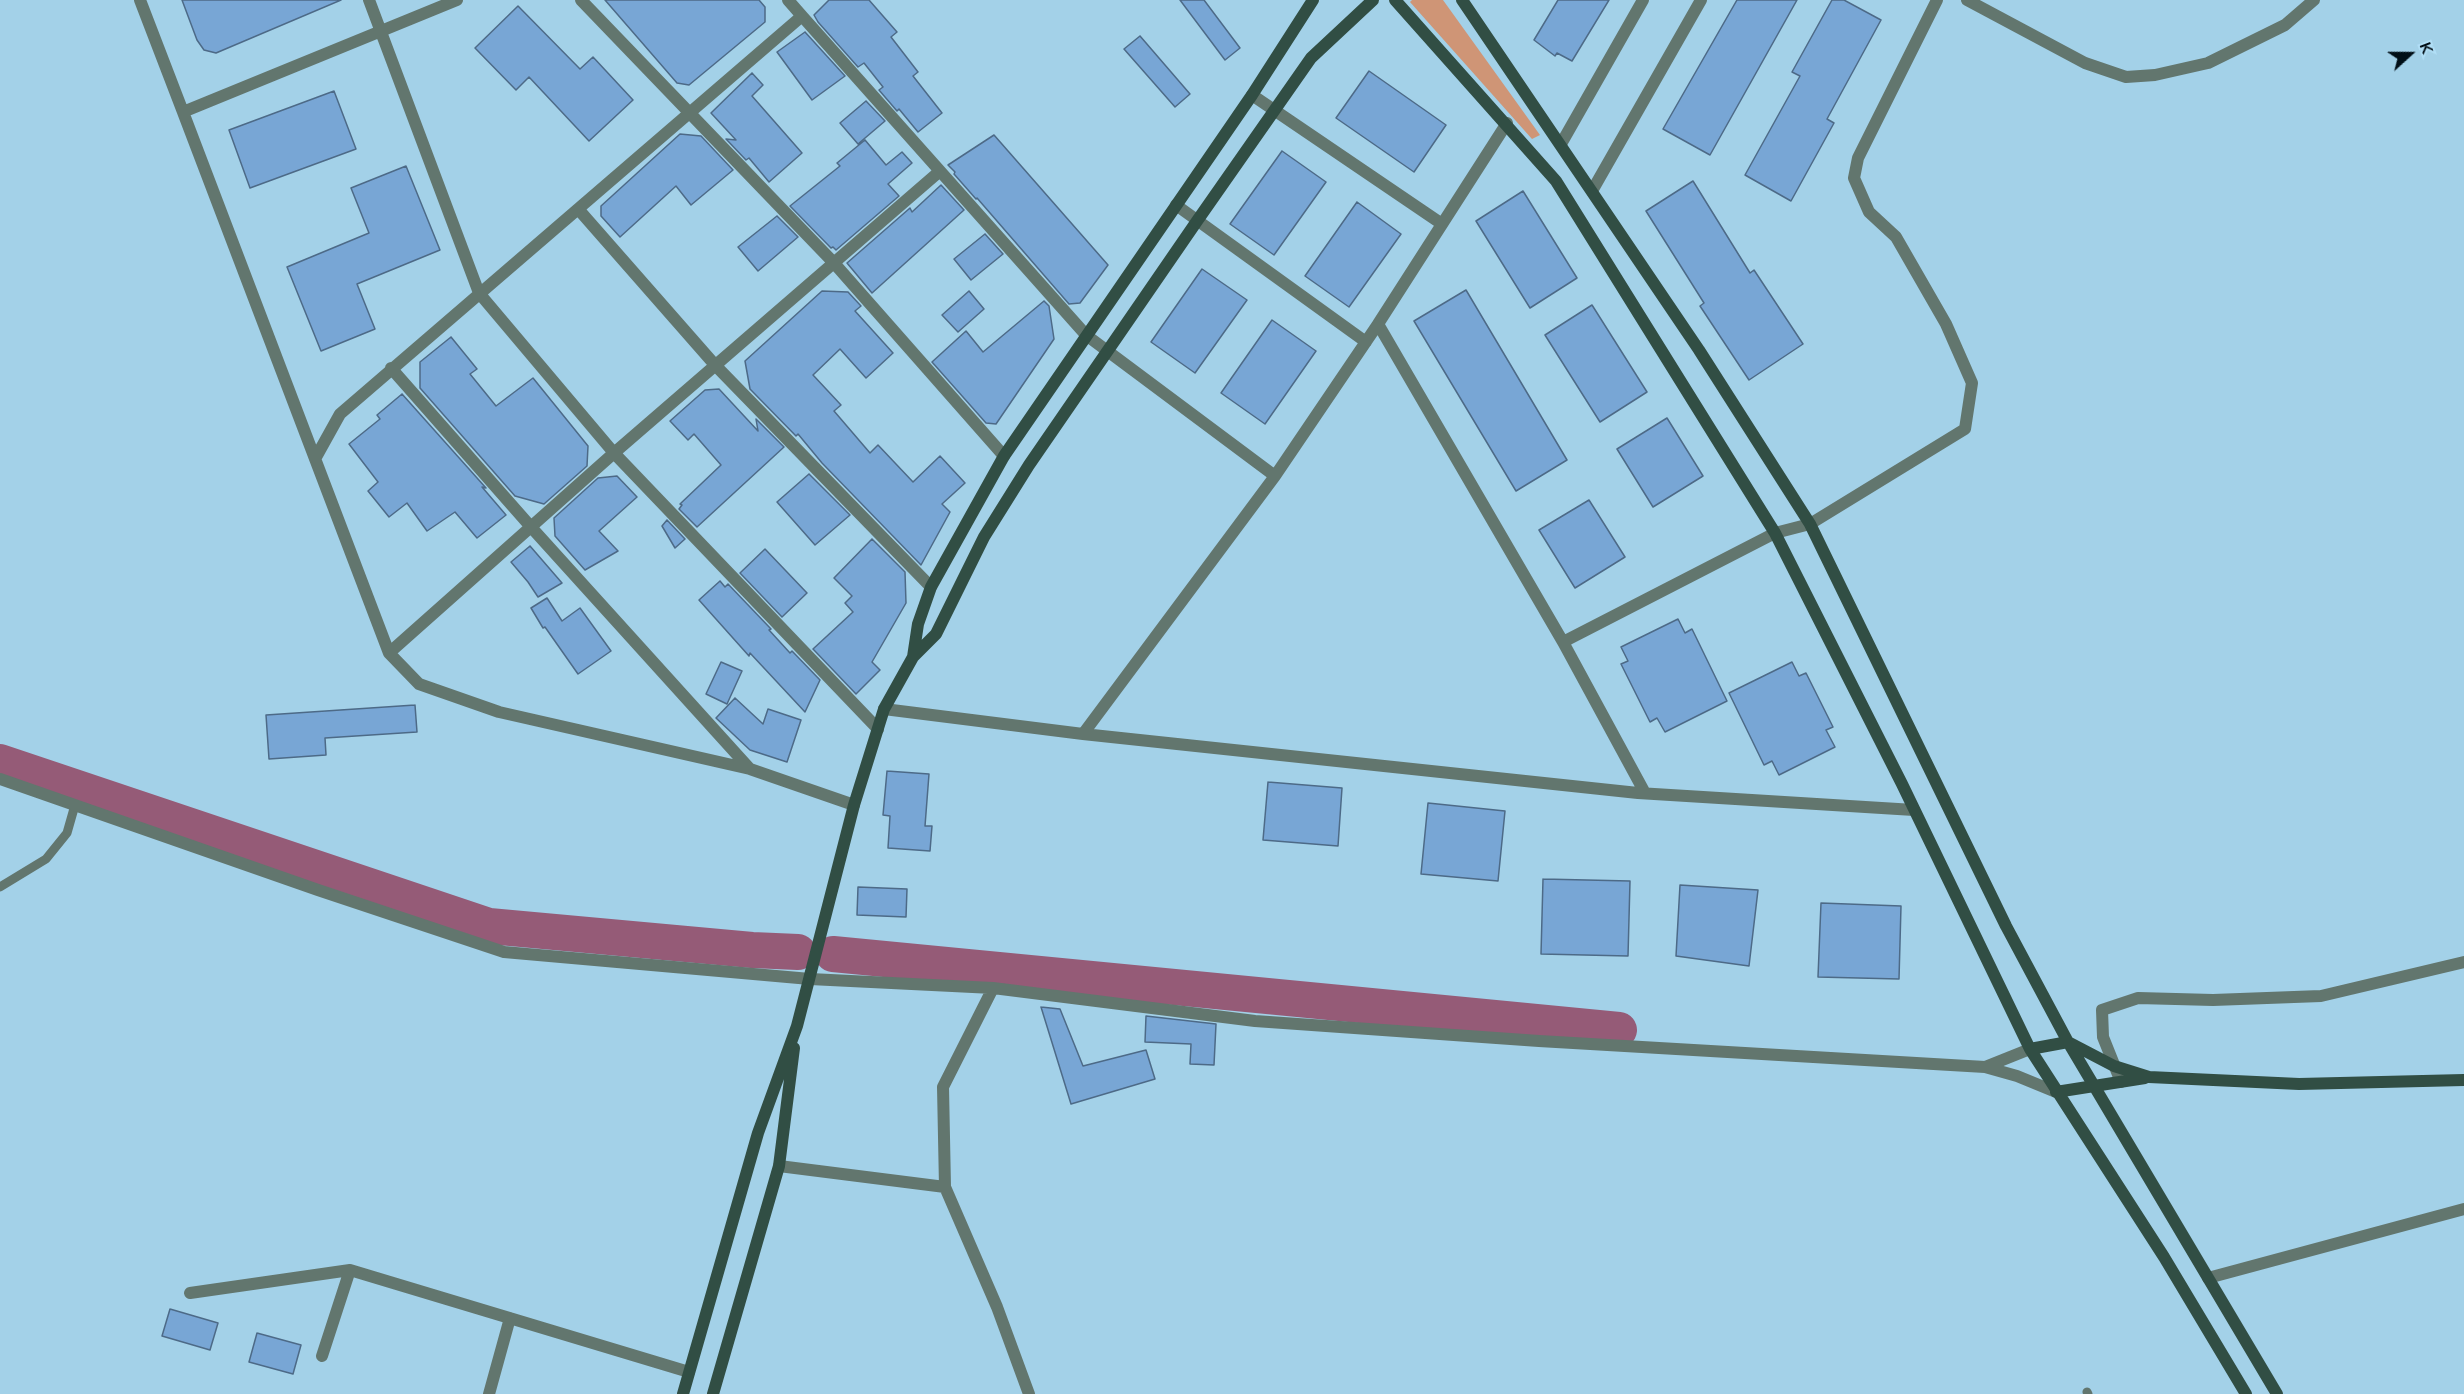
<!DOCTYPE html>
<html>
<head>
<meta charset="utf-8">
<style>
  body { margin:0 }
  #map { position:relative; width:2464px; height:1394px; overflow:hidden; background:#a3d1e8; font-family:Mulish,sans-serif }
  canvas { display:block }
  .north { position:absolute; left:2380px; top:24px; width:60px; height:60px; -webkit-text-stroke:4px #b0def6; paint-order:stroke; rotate:69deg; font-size:16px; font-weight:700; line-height:24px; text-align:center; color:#010f17 }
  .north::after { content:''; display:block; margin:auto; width:21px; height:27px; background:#010f17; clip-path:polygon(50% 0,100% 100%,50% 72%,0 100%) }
</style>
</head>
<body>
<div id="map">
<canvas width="2464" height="1394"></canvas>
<div class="north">K</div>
</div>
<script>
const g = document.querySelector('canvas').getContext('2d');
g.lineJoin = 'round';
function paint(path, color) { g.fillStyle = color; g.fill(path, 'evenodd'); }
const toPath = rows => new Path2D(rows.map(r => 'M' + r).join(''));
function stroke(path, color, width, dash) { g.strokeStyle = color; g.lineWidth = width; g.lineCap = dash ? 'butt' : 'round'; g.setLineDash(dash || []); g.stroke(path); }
paint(toPath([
  [1412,0,1443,0,1540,135,1532,139,1410,2]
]), '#cf9576');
stroke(toPath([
  [0,762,489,926,752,950,798,952],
  [833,954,1619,1030]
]), '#955b77', 36);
const building = toPath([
  [182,0,341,0,216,53,204,50,197,40,182,0],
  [605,0,759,0,765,7,765,22,689,85,677,83,605,0],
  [829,0,869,0,897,32,891,37,918,72,913,76,942,113,918,132,899,109,897,111,879,90,883,87,864,63,858,67,818,22,814,15,829,0],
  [1180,0,1204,0,1240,48,1225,60,1180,0],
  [1558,0,1609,0,1572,61,1557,53,1555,56,1534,40,1558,0],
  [1737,0,1797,0,1710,155,1663,129,1737,0],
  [1832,0,1844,0,1881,20,1827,119,1834,123,1791,201,1745,175,1800,76,1792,72,1832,0],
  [518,6,580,69,593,57,633,100,589,141,529,77,516,90,475,48,518,6],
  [805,32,845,76,812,100,777,52,805,32],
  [1140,36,1190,94,1175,107,1124,49,1140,36],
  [1369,71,1446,125,1414,172,1336,118,1369,71],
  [752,73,763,85,752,96,802,153,769,182,749,158,746,160,726,139,736,140,711,113,752,73],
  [334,91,356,149,250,188,229,130,334,91],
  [866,101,885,121,858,144,840,123,866,101],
  [680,134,701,136,733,170,691,205,676,186,620,237,601,216,601,206,680,134],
  [994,135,1108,265,1080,303,1069,304,977,198,976,199,954,174,955,172,948,165,994,135],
  [865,140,886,165,902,152,912,163,888,184,899,196,836,250,833,247,831,248,790,206,840,166,837,163,865,140],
  [1282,151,1326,182,1274,255,1230,224,1282,151],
  [406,166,440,250,357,284,375,329,321,351,287,267,369,233,351,188,406,166],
  [1693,181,1750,273,1754,270,1803,344,1749,380,1700,306,1704,303,1646,211,1693,181],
  [941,185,964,210,872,293,847,263,910,208,912,212,941,185],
  [1523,191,1577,278,1530,308,1476,221,1523,191],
  [1357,202,1401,234,1349,307,1305,276,1357,202],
  [777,216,798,237,758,271,738,247,777,216],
  [985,234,1003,254,971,280,954,259,985,234],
  [1202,269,1247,300,1195,373,1151,342,1202,269],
  [1466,290,1567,460,1516,491,1414,321,1466,290],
  [822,291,848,292,861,306,855,311,893,353,866,378,840,349,813,375,841,405,834,411,870,453,878,445,913,482,940,456,965,483,942,504,950,512,921,565,822,463,798,434,796,436,750,389,745,361,822,291],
  [969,291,984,309,958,332,942,315,969,291],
  [1044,301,1049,306,1054,339,996,424,986,423,932,362,966,331,983,352,1044,301],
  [1592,305,1647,392,1600,422,1545,335,1592,305],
  [1272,320,1316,351,1265,424,1221,393,1272,320],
  [451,337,477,369,470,374,496,406,533,378,588,446,587,466,544,504,515,496,420,388,420,362,451,337],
  [719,389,758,431,756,419,784,447,697,527,679,509,682,505,680,504,721,465,694,434,688,440,670,421,705,390,719,389],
  [402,394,486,488,482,487,506,515,477,538,455,512,427,531,407,503,389,517,368,491,378,482,349,444,380,419,377,415,402,394],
  [1667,418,1703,476,1653,507,1617,449,1667,418],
  [809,474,850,515,815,545,777,502,809,474],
  [617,476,637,497,599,531,618,551,585,570,555,536,554,518,598,478,617,476],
  [1589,500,1625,557,1575,588,1539,530,1589,500],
  [667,520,685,539,675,548,662,526,667,520],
  [872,539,905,572,906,603,872,662,880,670,856,694,813,649,853,612,845,603,852,596,834,578,872,539],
  [530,546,562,583,538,597,528,582,511,562,530,546],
  [765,549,807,593,782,617,740,573,765,549],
  [720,581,725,587,728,584,771,629,769,630,790,653,792,651,820,680,805,712,750,653,749,656,699,600,720,581],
  [547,598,562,621,580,608,611,651,578,674,545,627,543,628,531,608,547,598],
  [1678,619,1685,633,1692,629,1727,701,1665,732,1657,718,1650,722,1621,664,1628,661,1621,647,1678,619],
  [721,662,742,671,727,704,706,694,721,662],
  [1792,662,1799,676,1806,673,1833,727,1826,730,1835,747,1779,775,1772,761,1764,765,1729,693,1792,662],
  [735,698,763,724,768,709,801,720,787,762,750,750,716,718,735,698],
  [415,705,417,732,325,738,326,755,269,759,266,715,415,705],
  [887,771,929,774,925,826,932,826,930,851,888,848,890,816,883,815,887,771],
  [1268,782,1342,788,1338,846,1263,840,1268,782],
  [1428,803,1505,811,1498,881,1421,874,1428,803],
  [1543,879,1630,881,1628,956,1541,954,1543,879],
  [1680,885,1758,890,1749,966,1676,956,1680,885],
  [858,887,907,889,906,917,857,915,858,887],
  [1821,903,1901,906,1899,979,1818,977,1821,903],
  [1041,1007,1060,1009,1083,1066,1146,1050,1155,1079,1071,1104,1041,1007],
  [1146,1016,1216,1024,1214,1065,1190,1064,1191,1044,1145,1042,1146,1016],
  [170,1309,218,1323,210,1350,162,1336,170,1309],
  [257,1333,301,1345,293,1374,249,1362,257,1333]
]);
paint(building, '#78a6d5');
stroke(building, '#4d6a87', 1.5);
stroke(toPath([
  [0,887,46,859,67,833,75,805],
  [2087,1392,2088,1394]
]), '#62766e', 9);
stroke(toPath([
  [140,0,183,112],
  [369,0,479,293,614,453,878,729],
  [457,0,183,112,389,653,419,684,499,712,750,769,854,805],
  [581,0,834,263,1004,456],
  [1967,0,2085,63,2126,77,2155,75,2208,63,2285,25,2314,0],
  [802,16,1086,335,1275,476],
  [1252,95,1442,224],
  [1561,144,1643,0],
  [1592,191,1701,0],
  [1176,205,1366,342],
  [579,210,715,365,931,587],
  [1378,324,1563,642,1645,793],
  [391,368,531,527,750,769],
  [315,459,340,414,802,16,788,0],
  [1563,642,1775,533,1810,524,1965,429,1972,383,1946,324,1896,237,1869,212,1854,178,1858,158,1937,0],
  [389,653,614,453,940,171],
  [884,709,1083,734,1638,793,1914,810],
  [1083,734,1275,476,1378,324,1507,123],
  [0,779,318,890,504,952,810,979,993,988,1255,1021,1539,1041,1985,1067,2017,1076,2056,1092],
  [993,988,943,1087,945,1187,997,1307,1029,1394],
  [1985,1067,2030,1049],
  [2121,1082,2103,1037,2102,1010,2138,998,2213,1000,2321,996,2464,962],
  [779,1166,945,1187],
  [2208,1278,2464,1209],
  [190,1293,350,1270],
  [322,1356,350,1270,689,1372],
  [489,1394,510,1318]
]), '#62766e', 12);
stroke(toPath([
  [1395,0,1556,181,1775,533,1902,784,2030,1049,2164,1257,2246,1394],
  [1462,0,1699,350,1810,524,2006,926,2068,1042,2277,1394],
  [913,657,918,624,931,587,1004,456,1252,95,1313,0],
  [2030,1049,2068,1042,2114,1066,2149,1077,2299,1084,2464,1080],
  [2056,1092,2145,1078],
  [683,1394,758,1133,797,1026,854,805,884,709,913,657,936,634,984,537,1029,465,1197,221,1311,58,1373,0],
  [713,1394,779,1166,794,1048]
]), '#314e44', 12);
</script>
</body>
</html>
